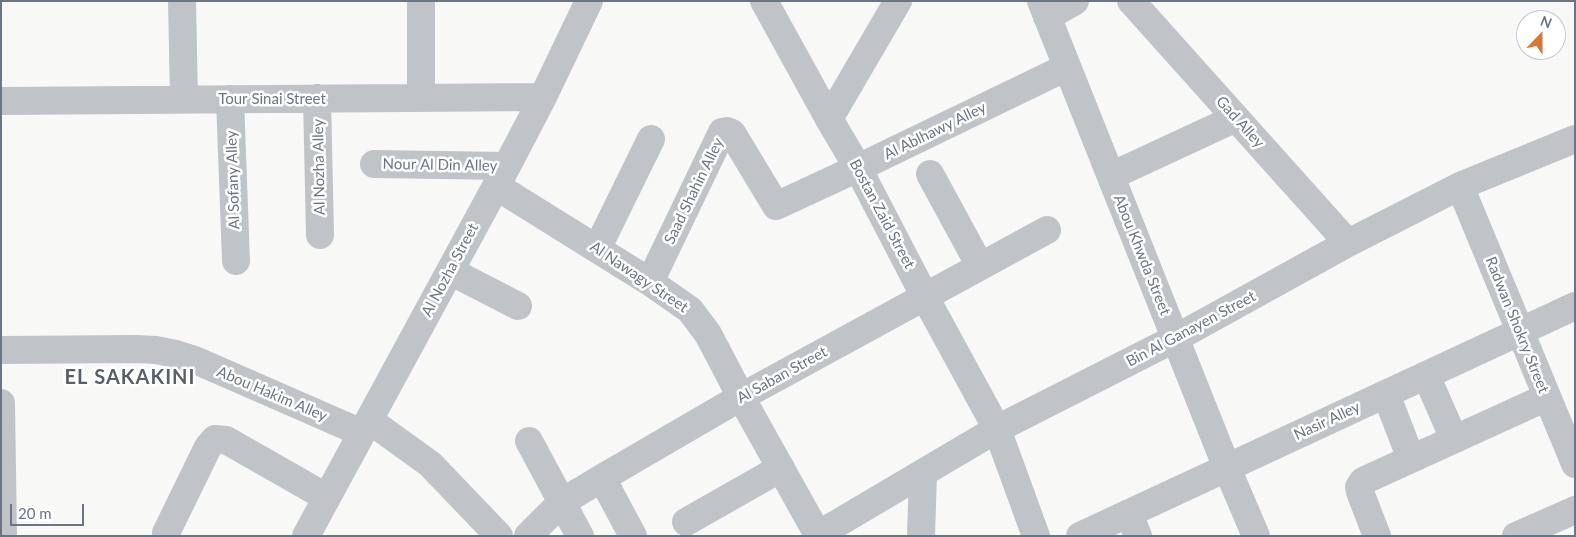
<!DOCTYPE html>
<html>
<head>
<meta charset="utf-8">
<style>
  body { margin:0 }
  #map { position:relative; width:1576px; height:537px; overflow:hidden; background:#f8f9f7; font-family:Lato,sans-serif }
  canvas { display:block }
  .frame { position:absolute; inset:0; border:2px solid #6a7585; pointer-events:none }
  .north { position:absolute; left:1516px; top:10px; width:50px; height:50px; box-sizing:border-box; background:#fff; border:1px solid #c3c8ce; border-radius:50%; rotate:22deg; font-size:14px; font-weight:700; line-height:20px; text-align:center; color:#6a7585 }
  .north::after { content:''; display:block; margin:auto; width:18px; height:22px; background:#d87638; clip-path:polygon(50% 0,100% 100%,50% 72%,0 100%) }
  .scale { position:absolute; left:10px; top:504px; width:74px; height:22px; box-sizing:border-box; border:2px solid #6a7585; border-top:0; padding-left:6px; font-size:15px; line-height:18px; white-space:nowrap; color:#6a7585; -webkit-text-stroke:4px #fff; paint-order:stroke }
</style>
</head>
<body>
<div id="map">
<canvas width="1576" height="537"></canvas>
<div class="frame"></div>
<div class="north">N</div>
<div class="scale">20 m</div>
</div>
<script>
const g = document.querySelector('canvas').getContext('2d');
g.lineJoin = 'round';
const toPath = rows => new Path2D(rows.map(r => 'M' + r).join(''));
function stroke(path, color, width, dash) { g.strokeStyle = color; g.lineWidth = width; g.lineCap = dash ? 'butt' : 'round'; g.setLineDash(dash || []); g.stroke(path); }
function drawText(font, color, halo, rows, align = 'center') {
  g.font = font + ' Lato,sans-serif'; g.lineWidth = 5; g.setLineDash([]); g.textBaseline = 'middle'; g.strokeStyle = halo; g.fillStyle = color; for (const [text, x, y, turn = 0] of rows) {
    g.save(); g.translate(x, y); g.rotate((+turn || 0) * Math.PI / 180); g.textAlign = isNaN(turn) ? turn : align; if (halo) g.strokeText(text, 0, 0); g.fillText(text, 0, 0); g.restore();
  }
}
stroke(toPath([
  [182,1,184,99],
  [421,1,421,97],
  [764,1,829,119,858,168,925,297,997,429,1036,536],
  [1041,1,1227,468,1256,536],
  [1131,1,1348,243],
  [1047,17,1075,1],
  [317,98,320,235],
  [230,99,236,261],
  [1,101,543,97],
  [829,119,898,1],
  [374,164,507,166],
  [930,174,980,266],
  [1111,176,1236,118],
  [496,186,650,282,690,310,708,334,741,397,818,535],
  [1460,186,1575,464],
  [597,249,651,139],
  [450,271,518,306],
  [650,282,722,132,727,131,732,133,776,206,858,168,1067,67],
  [1,350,136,349,156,350,176,354,195,360,362,433],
  [1426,375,1454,439],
  [1386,394,1411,459],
  [1,403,3,536],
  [369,420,430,464,499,536],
  [529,441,580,536],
  [602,478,633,536],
  [1129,513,1138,536],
  [686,522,781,468],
  [166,533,208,447,215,439,226,440,326,497],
  [306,536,507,166,543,97,589,1],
  [528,536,562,502,602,478,741,397,1047,230],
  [816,536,997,429,1176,338,1348,243,1460,186,1575,139],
  [921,536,923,473],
  [1080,536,1575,306],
  [1377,536,1360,492,1359,487,1363,481,1547,397],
  [1516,536,1575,510]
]), '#c0c3c8', 28);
drawText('15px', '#6a7585', '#fff', [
  ["Tour Sinai Street",272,99],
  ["Gad Alley",1240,122,48],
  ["Al Ablhawy Alley",935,131,-26],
  ["Nour Al Din Alley",440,165,1],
  ["Al Nozha Alley",319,167,-91],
  ["Al Sofany Alley",233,180,-92],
  ["Saad Shahin Alley",694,191,-64],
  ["Bostan Zaid Street",882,214,62],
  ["Abou Khwda Street",1142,255,68],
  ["Al Nozha Street",450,270,-62],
  ["Al Nawagy Street",639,277,34],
  ["Radwan Shokry Street",1517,325,68],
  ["Bin Al Ganayen Street",1191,329,-28],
  ["Al Saban Street",782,375,-29],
  ["Abou Hakim Alley",272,394,23],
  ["Nasir Alley",1327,421,-25]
]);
g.letterSpacing = '1px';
drawText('bold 20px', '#575f6b', '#fff', [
  ["EL SAKAKINI",130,378]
]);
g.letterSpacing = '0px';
</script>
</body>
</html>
